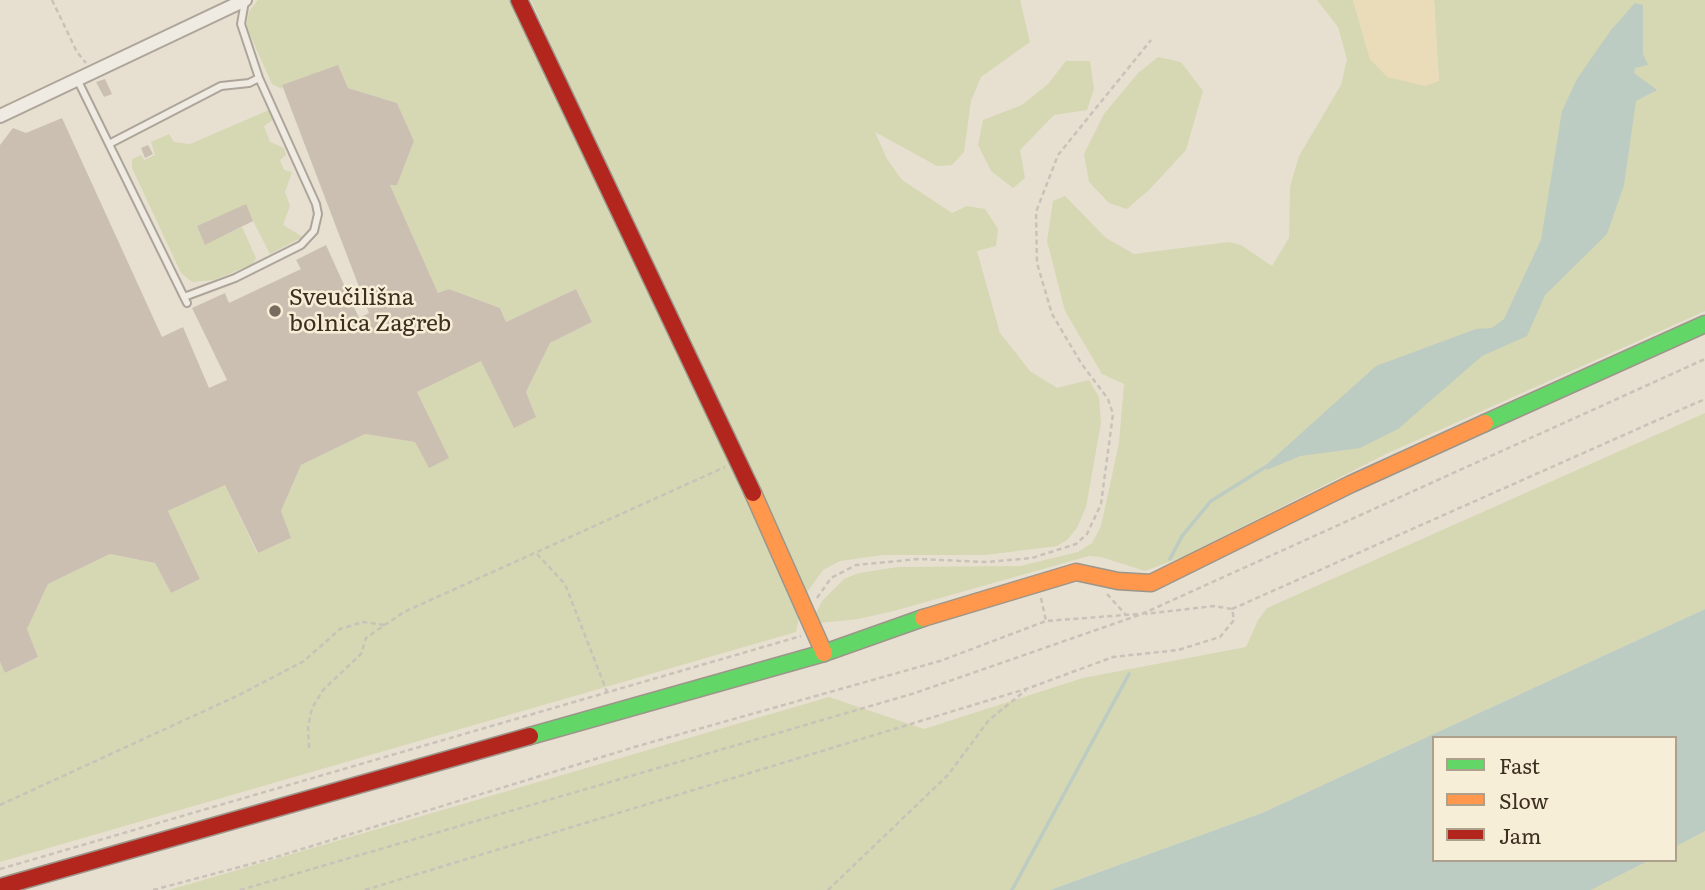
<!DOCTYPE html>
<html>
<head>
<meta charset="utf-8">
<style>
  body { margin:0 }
  #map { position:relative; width:1705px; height:890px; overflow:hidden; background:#e7e0d1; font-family:Literata,serif }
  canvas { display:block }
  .legend { position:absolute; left:1432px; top:736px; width:245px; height:126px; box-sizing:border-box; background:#f7eed8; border:2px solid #ada18e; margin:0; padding:9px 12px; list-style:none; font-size:21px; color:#3d2e20 }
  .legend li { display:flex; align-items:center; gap:14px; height:35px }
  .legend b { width:35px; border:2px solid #ada18e }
</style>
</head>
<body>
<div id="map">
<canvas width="1705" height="890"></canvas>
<ul class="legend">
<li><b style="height:9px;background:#63d668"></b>Fast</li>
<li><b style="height:9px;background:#ff974d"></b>Slow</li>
<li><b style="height:9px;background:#b3261e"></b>Jam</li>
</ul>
</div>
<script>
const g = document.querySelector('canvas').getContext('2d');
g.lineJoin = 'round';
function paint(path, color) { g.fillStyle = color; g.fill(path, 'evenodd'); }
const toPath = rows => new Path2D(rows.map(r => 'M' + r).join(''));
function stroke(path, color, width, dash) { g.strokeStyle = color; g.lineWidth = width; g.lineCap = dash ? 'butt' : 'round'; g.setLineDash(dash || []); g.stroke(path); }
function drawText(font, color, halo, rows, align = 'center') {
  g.font = font + ' Literata,serif'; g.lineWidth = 5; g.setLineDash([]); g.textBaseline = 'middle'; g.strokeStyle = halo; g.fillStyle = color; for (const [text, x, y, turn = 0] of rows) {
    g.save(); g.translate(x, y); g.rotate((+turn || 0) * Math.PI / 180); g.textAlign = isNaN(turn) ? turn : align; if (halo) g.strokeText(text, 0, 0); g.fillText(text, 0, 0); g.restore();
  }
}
paint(toPath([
  [258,0,511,0,777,561,799,618,796,632,0,862,0,662,5,673,38,657,27,629,48,584,110,554,155,563,171,593,200,579,168,511,225,485,257,553,290,538,281,511,301,465,365,434,415,442,429,467,448,458,417,392,481,361,536,417,526,392,550,343,592,322,576,289,506,322,500,308,449,289,438,293,390,185,397,185,414,141,397,103,348,88,338,66,283,85,282,89,272,84,246,26,249,11],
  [531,0,1020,0,1030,42,981,77,971,101,964,152,952,165,937,166,875,132,887,159,902,180,952,213,967,206,985,209,998,229,996,246,977,251,1000,333,1030,371,1057,388,1089,380,1099,397,1101,423,1086,507,1077,528,1067,540,1057,546,986,555,883,555,840,561,823,570,805,595,618,196],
  [1317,0,1353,0,1370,59,1439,81,1434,0,1705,0,1705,311,1386,454,1182,557,1145,571,1101,557,1089,556,894,611,858,619,819,623,815,615,822,601,844,579,859,573,898,567,1020,566,1078,552,1092,543,1101,526,1119,443,1124,384,1102,374,1065,311,1047,241,1053,201,1065,196,1106,238,1134,254,1229,242,1241,245,1272,266,1289,238,1290,187,1299,156,1341,85,1347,59,1338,27],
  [1158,57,1181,62,1203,91,1186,150,1149,190,1127,209,1109,203,1089,182,1084,154,1104,114,1138,73],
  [1066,61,1090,61,1094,89,1087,110,1054,115,1020,150,1025,178,1013,188,991,171,978,145,983,120,1022,105,1048,84],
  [269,110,274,119,264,126,270,142,284,148,286,155,280,160,284,170,292,172,285,192,290,206,283,225,303,237,270,254,245,205,197,226,206,244,242,227,256,258,253,264,214,280,192,282,181,273,132,168,132,159,141,155,144,160,155,155,151,142,169,134,174,142,190,144],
  [1705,413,1705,609,1262,813,1050,890,169,890,829,697,924,729,1083,678,1246,647,1258,620,1267,608],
  [1705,831,1705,890,1591,890,1650,860,1675,860,1675,847]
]), '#d6d7b3');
paint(toPath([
  [1353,0,1434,0,1439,81,1425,86,1387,77,1370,59]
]), '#eadcb9');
paint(toPath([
  [1635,3,1643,5,1643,54,1648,65,1635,68,1634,73,1657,90,1636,101,1624,185,1607,234,1545,295,1527,336,1482,356,1398,429,1360,448,1300,456,1267,470,1267,464,1376,366,1476,329,1492,328,1504,319,1541,240,1562,111,1577,79,1611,30],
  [1705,609,1705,831,1675,847,1675,738,1434,738,1434,860,1650,860,1591,890,1050,890,1262,813]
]), '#bcccc2');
stroke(toPath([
  [1170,559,1182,536,1211,501,1267,466],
  [1012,890,1129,674]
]), '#bcccc2', 3.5);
paint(toPath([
  [338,65,348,88,397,103,414,141,397,185,390,185,438,293,449,289,500,308,506,322,576,289,592,322,550,343,526,392,536,417,514,428,481,361,417,392,449,458,429,468,415,442,365,434,301,465,281,511,291,538,258,553,225,485,168,511,200,579,171,593,155,563,110,554,48,584,27,629,38,657,5,673,0,662,0,145,13,128,26,133,62,118,162,337,183,327,209,388,227,380,192,308,225,293,229,303,301,269,296,260,326,245,359,318,369,313,282,85],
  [105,79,112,94,104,97,96,82],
  [148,145,153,154,145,158,141,148],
  [246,204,253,221,205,245,197,226]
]), '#cbbfb2');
const lane = toPath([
  [78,81,187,303],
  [109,144,221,86,249,83,259,78],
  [184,297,235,278,301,245,314,231,318,214,316,204,259,78,241,24,245,1]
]);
const street = toPath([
  [0,116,245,0]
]);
const fast = toPath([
  [1485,423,1705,324],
  [530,736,824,653,923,618]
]);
const slow = toPath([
  [753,493,824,653],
  [923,618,1076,572,1118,581,1151,583,1351,484,1485,423]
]);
const jam = toPath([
  [519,0,753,493],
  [0,887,530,736]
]);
stroke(lane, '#ada599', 10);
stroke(street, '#ada599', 16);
stroke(fast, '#9c958a', 19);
stroke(slow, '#9c958a', 19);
stroke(jam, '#9c958a', 19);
stroke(toPath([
  [52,0,77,52,86,63],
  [537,554,565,584,607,692],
  [1107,594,1126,615],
  [817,598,831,578,856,565,919,559,986,562,1032,558,1076,544,1087,534,1101,504,1113,414,1108,399,1081,363,1052,314,1037,263,1036,212,1058,155,1151,40],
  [1041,598,1046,621,1138,614],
  [1232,609,1705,399],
  [309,748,308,727,312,708,323,690,361,654,366,638,376,631,404,612,725,467],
  [0,805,239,695,304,661,340,629,363,622,384,625],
  [0,869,801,636],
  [153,890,266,860,638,746,940,661,1046,621],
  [240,890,915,693,1142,614,1705,359],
  [365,890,1029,688,1113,657,1178,650,1220,637,1234,620,1232,609,1214,606,1145,614],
  [828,890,948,775,989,720,1026,690]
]), '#c8c2b9', 2.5, [5, 3.5]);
stroke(lane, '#efebe3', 6);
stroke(street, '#efebe3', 12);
stroke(fast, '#63d668', 16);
stroke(slow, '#ff974d', 16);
stroke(jam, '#b3261e', 16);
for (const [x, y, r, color] of [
  [275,311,7,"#786c5e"]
]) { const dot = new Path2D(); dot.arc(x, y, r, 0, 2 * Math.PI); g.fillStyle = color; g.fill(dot); stroke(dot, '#f7eed8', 2.5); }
drawText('23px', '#3d2e20', '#f7eed8', [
  ["Sveučilišna",289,298],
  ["bolnica Zagreb",289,324]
], 'left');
</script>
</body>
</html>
